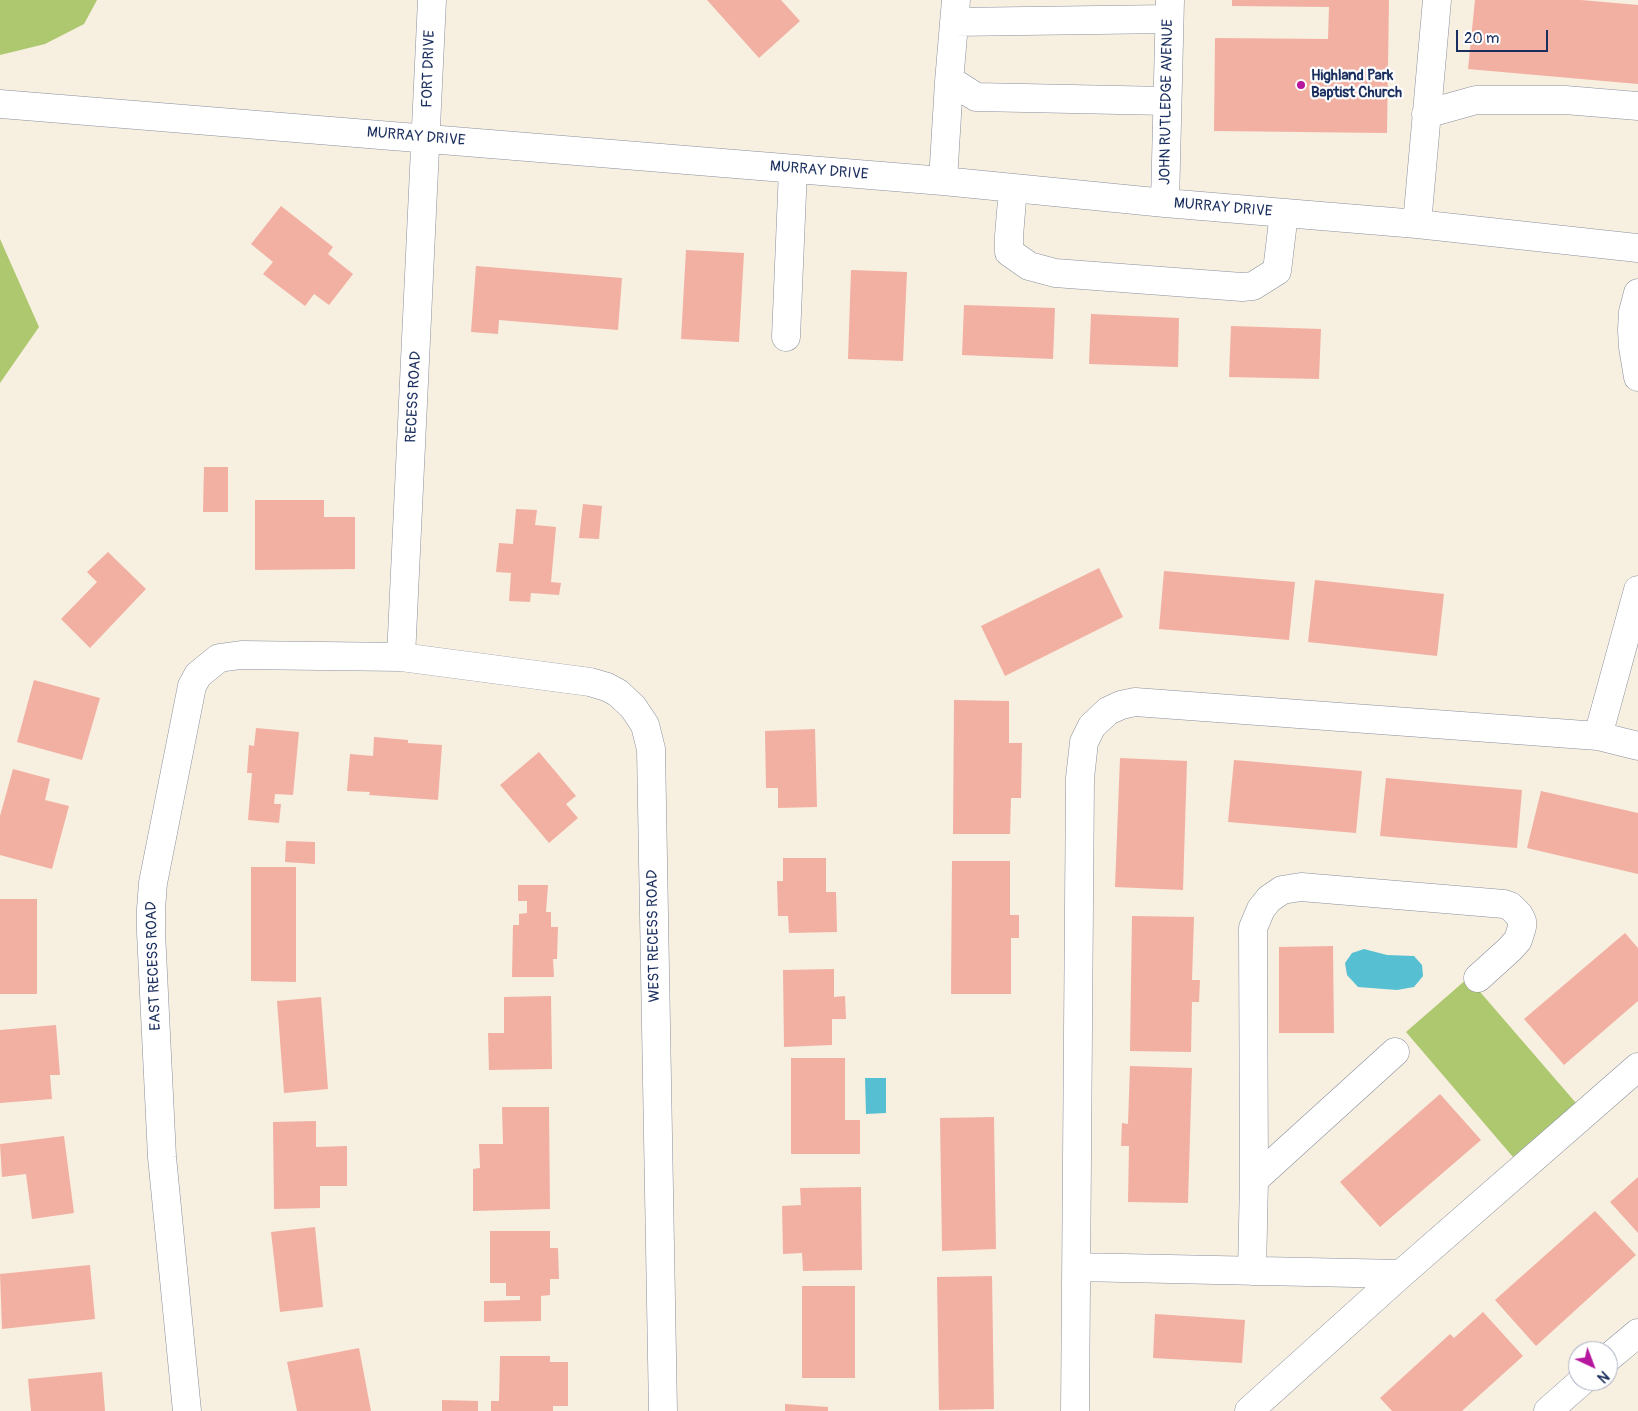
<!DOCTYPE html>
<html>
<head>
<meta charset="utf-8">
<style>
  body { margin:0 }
  #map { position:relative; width:1638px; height:1411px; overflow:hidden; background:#f7efdf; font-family:Pangolin,sans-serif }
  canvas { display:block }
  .north { position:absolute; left:1568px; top:1341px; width:50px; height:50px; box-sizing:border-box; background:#fff; border:1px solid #a4acbf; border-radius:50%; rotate:137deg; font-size:14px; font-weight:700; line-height:20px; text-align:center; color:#1b2f5e }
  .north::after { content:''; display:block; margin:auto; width:18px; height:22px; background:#b5179e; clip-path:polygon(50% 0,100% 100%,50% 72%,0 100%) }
  .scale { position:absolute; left:1456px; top:30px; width:92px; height:22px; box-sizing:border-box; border:2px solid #1b2f5e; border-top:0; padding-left:6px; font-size:15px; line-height:18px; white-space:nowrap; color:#1b2f5e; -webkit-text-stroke:4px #fff; paint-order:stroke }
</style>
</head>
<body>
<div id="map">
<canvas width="1638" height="1411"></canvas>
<div class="north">N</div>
<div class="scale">20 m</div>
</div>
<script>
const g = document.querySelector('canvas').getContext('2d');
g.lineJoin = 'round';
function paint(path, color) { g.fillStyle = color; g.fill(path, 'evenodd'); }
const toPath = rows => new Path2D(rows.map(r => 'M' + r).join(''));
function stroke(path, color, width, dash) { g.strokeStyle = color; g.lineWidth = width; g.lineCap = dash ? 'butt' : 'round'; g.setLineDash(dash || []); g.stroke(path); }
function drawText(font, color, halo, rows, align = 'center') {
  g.font = font + ' Pangolin,sans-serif'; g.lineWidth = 4.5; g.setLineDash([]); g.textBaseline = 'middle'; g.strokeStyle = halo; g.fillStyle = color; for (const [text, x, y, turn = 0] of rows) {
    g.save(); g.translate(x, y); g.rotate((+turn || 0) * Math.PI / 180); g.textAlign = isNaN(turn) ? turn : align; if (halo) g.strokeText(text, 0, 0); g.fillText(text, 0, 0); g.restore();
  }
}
paint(toPath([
  [0,0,97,0,84,24,45,44,0,55],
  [0,239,39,327,0,383],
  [1468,978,1576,1103,1513,1157,1406,1032]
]), '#adc86e');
paint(toPath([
  [1364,949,1387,955,1414,956,1422,965,1423,976,1414,987,1397,990,1358,987,1347,975,1345,963,1352,953],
  [865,1078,886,1078,886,1113,866,1114]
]), '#56c0d2');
paint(toPath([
  [707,0,781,0,800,21,759,58],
  [1232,0,1389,0,1387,133,1214,131,1215,38,1328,39,1329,7,1232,6],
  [1475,0,1581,0,1638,5,1638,84,1468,69],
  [281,206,333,247,328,254,353,274,329,305,314,294,305,306,263,274,273,262,251,244],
  [686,250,744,253,739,342,681,339],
  [476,266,622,278,618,330,499,320,498,334,471,332],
  [851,270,907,272,903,361,848,359],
  [964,305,1055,308,1053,359,962,355],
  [1091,314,1179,318,1178,367,1089,364],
  [1231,326,1321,329,1319,379,1229,377],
  [204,467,228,467,228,512,203,512],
  [255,500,324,500,324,517,355,517,355,569,255,570],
  [583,504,602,506,599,539,579,538],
  [516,509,537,510,535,525,556,527,551,582,561,583,559,595,531,593,530,602,509,601,511,573,496,572,499,543,513,544],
  [108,552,146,589,90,648,61,619,97,582,87,572],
  [1099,568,1123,617,1005,676,981,626],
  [1164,571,1295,582,1289,640,1159,629],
  [1315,580,1444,594,1437,656,1308,642],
  [34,680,100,698,82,760,17,742],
  [954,700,1009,701,1009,743,1022,743,1021,798,1011,798,1010,834,953,834],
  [256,728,299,732,293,795,275,794,274,804,281,804,279,823,248,820,252,773,247,773,249,745,254,746],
  [815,729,817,807,778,808,778,788,766,788,765,731],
  [374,737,408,740,408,743,442,745,438,800,369,795,370,792,347,791,350,754,373,756],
  [539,752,576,796,566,804,578,818,549,843,500,785],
  [1120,758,1187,761,1183,890,1115,887],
  [1234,760,1362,771,1356,833,1228,822],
  [13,769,50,779,45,800,69,806,52,869,0,855,0,816],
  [1386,778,1522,790,1517,848,1380,836],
  [1541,791,1638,813,1638,874,1527,848],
  [286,841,315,842,315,864,285,862],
  [783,858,826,858,826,892,836,892,837,932,789,933,788,916,778,916,777,881,783,881],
  [952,861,1010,861,1010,915,1019,915,1019,938,1011,938,1011,994,951,994],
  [251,867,296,867,296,982,251,981],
  [518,885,548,885,546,912,551,912,551,927,558,927,557,959,553,959,554,977,512,977,513,925,519,925,519,914,527,913,527,901,518,901],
  [0,899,37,899,37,994,0,994],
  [1132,916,1194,917,1192,980,1200,980,1199,1002,1192,1002,1191,1052,1130,1051],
  [1625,933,1638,948,1638,1001,1564,1065,1524,1019],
  [1333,946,1334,1033,1279,1033,1279,947],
  [834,969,834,997,845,996,846,1019,832,1019,832,1045,784,1047,783,970],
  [551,996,552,1069,489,1070,488,1033,504,1033,504,997],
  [321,997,328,1089,284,1093,277,1001],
  [56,1025,60,1075,50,1075,52,1099,0,1103,0,1030],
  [791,1058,845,1058,845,1120,860,1120,860,1154,791,1154],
  [1130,1066,1192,1068,1188,1203,1128,1202,1129,1146,1121,1146,1122,1123,1128,1124],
  [1440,1094,1481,1140,1380,1227,1340,1182],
  [502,1107,549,1107,550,1209,473,1211,473,1169,480,1168,479,1144,503,1144],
  [994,1117,996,1249,942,1251,940,1118],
  [316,1121,316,1147,347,1146,347,1186,320,1186,320,1208,274,1209,273,1122],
  [64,1136,74,1213,32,1219,26,1174,2,1177,0,1144],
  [1638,1177,1638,1233,1610,1202],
  [861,1187,862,1270,803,1271,802,1253,783,1254,782,1206,801,1205,800,1188],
  [1595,1211,1636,1255,1536,1346,1495,1300],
  [315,1227,323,1307,280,1312,271,1232],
  [490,1231,550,1231,550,1248,558,1248,559,1279,550,1279,550,1295,541,1296,541,1321,484,1322,484,1301,520,1300,520,1296,506,1296,506,1283,490,1283],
  [90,1265,95,1319,2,1329,0,1274],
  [992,1276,994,1409,939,1410,937,1277],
  [802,1286,855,1286,855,1378,802,1378],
  [1483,1312,1523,1356,1462,1411,1392,1411,1380,1398,1450,1334,1454,1338],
  [1155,1314,1245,1320,1242,1363,1153,1358],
  [359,1348,371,1411,297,1411,287,1362],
  [500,1356,550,1356,550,1362,568,1362,568,1406,553,1406,553,1411,491,1411,491,1401,499,1401],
  [102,1372,105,1411,31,1411,28,1379],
  [442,1400,478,1401,478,1411,442,1411],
  [785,1404,828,1407,828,1411,785,1411]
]), '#f2b0a3');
const minor = toPath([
  [956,0,949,82,959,86,976,97,1167,101],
  [954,22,1169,19],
  [0,104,943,181,1165,203,1417,224,1638,248],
  [1426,114,1476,100,1565,100,1638,106],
  [943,181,949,82],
  [1013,188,1009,236,1009,252,1029,266,1055,273,1242,287,1253,286,1277,271,1284,213],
  [1165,203,1170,0],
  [1417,224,1437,0],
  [1638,293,1633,312,1632,330,1633,347,1638,377],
  [786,337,793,169],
  [401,657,432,0],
  [1598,736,1638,590],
  [1254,1180,1395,1052],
  [1077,1267,1401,1274],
  [1252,1271,1254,1180,1253,928,1261,909,1269,899,1282,890,1301,887,1504,904,1510,906,1519,915,1522,921,1522,927,1518,940,1510,949,1478,978],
  [1608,1358,1638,1333],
  [187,1411,162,1157,151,932,151,909,153,883,192,686,198,675,219,658,241,655,401,657,590,682,607,687,618,693,633,707,645,725,651,749,663,1411],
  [1075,1411,1080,778,1084,742,1092,726,1108,711,1121,705,1135,702,1598,736,1638,746],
  [1249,1411,1401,1274,1638,1067],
  [1548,1411,1582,1381]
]);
stroke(minor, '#898f9e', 29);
stroke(minor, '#fff', 28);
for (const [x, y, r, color] of [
  [1301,85,5,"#b5179e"]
]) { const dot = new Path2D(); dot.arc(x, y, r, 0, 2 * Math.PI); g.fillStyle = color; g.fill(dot); stroke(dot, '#fff', 2); }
drawText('15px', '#1b2f5e', '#fff', [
  ["FORT DRIVE",429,69,-88],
  ["JOHN RUTLEDGE AVENUE",1167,102,-89],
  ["MURRAY DRIVE",416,137,5],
  ["MURRAY DRIVE",819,171,5],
  ["MURRAY DRIVE",1223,208,5],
  ["RECESS ROAD",414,397,-87],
  ["WEST RECESS ROAD",654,936,-91],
  ["EAST RECESS ROAD",154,966,-92]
]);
drawText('bold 15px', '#1b2f5e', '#fff', [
  ["Highland Park",1311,76],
  ["Baptist Church",1311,93]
], 'left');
</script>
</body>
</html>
